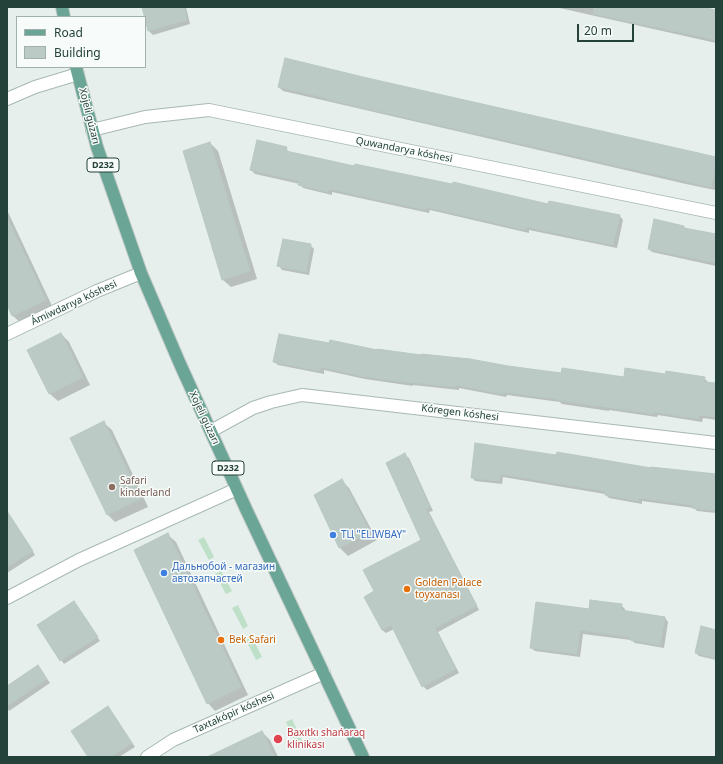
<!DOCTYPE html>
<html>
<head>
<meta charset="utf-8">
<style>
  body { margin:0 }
  #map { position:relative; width:723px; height:764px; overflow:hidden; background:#e6efeb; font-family:"Noto Sans",sans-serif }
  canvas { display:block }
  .frame { position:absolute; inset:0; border:8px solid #24423a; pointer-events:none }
  .legend { position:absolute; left:16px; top:16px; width:130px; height:52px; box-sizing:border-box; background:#f7fbf9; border:1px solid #a3b1ad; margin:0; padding:5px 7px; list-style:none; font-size:12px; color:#24423a }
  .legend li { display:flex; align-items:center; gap:8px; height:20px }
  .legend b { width:20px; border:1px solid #a3b1ad }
  .scale { position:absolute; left:577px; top:24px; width:57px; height:18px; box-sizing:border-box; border:2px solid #24423a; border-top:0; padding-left:5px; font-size:12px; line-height:14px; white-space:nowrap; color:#24423a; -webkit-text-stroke:3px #f7fbf9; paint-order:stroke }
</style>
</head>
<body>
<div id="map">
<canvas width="723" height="764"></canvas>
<div class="frame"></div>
<ul class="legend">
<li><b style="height:5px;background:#6aa596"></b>Road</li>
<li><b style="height:11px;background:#bbcac4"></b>Building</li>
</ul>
<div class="scale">20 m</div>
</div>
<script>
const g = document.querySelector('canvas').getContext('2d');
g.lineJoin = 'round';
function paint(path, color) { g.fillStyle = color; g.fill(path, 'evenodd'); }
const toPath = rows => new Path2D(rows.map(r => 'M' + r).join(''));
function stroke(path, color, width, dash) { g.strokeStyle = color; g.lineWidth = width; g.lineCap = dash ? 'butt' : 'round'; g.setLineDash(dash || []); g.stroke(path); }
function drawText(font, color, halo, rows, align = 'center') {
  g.font = font + ' "Noto Sans",sans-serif'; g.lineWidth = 3; g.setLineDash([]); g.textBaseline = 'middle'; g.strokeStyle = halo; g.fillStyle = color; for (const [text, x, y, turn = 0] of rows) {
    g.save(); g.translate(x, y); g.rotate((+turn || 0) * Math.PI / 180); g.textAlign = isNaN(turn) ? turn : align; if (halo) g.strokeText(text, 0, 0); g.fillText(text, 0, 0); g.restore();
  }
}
paint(toPath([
  [204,537,214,557,209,560,198,540],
  [221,571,232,591,226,594,215,574],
  [238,605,248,626,243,629,232,608],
  [252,637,262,657,256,660,246,640],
  [292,719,304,745,298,748,286,722]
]), '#bfe0c8');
paint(toPath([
  [143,7,186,7,190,24,153,35,149,31],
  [555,7,700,7,716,11,716,43],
  [363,78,716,158,716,188,715,190,686,184,283,91,279,87],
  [210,143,218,151,257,279,231,287,223,280],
  [286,148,289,153,355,167,549,205,620,216,623,220,617,248,529,230,529,233,430,210,429,213,332,192,332,195,303,188,300,184,255,174,251,170],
  [7,210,53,308,21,323,13,316,7,303],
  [684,227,687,230,716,235,716,266,652,252,649,249],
  [310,245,314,249,309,275,282,270,279,266],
  [61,334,69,342,90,385,58,401,50,394,29,350],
  [378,351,562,374,625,378,666,375,704,378,708,382,708,383,716,384,716,420,703,418,702,422,658,415,657,417,609,410,609,411,562,404,560,402,507,395,506,397,459,388,459,390,413,385,413,386,365,379,324,370,324,374,278,365,274,362],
  [104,423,112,430,148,507,115,522,107,514],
  [476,444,652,470,716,476,716,513,697,511,694,508,642,501,642,504,609,498,605,494,503,477,502,484,475,481,472,477],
  [405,455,409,458,433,511,429,512,479,610,438,632,459,673,427,690,423,686,394,629,386,633,382,630,365,597,375,592,422,541],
  [342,481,349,488,377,540,348,556,340,548,315,495],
  [9,516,35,555,7,573,7,517],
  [168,535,176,542,248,695,215,711,208,703],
  [74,602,100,641,64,664,38,625],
  [621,605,625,609,625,611,665,618,668,622,664,648,635,643,631,640,583,634,580,657,535,651,531,648],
  [716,631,716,660,699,656,696,653],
  [38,666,50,683,9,711,7,708,7,687],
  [108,708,135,747,119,757,89,757],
  [262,732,270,740,278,757,234,757]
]), '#0003');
const building = toPath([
  [142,7,184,7,187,20,148,31,142,7],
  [594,7,701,7,716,10,716,40,593,14,594,7],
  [285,58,363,77,716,157,716,166,711,187,368,109,326,99,327,98,278,87,285,58],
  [257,140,287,147,286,151,354,166,355,164,452,184,453,182,548,204,549,201,620,215,613,245,526,227,525,230,426,207,426,210,329,189,328,192,298,185,299,181,250,170,257,140],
  [210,142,250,271,222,280,183,151,210,142],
  [7,217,46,300,12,316,7,305,7,217],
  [654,219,684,226,684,228,716,234,716,263,648,249,654,219],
  [283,239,311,244,306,272,277,266,283,239],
  [61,333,83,377,49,394,27,350,61,333],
  [279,334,329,343,330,340,377,350,377,349,421,355,421,354,470,359,508,366,561,373,562,368,624,377,625,368,665,374,666,371,705,377,704,382,716,383,716,417,699,415,699,419,654,412,654,414,557,400,557,399,503,392,503,394,456,385,455,387,409,382,409,383,361,376,321,367,320,371,273,362,279,334],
  [104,421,141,499,107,515,70,438,104,421],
  [475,443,556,455,557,452,651,468,651,467,716,474,716,511,692,508,693,505,639,498,638,501,605,495,605,491,500,474,499,481,471,478,475,443],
  [405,453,430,507,426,509,477,606,435,628,456,669,422,687,391,625,382,630,364,597,374,591,363,570,421,540,386,463,405,453],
  [342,479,370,532,339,548,314,495,342,479],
  [7,511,33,551,7,567,7,511],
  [168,533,241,687,207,704,134,550,168,533],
  [590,600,622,604,621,610,665,617,660,645,630,640,630,637,580,630,577,654,530,648,536,602,589,609,590,600],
  [74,601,98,637,60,661,37,625,74,601],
  [701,626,716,630,716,658,695,653,701,626],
  [38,665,47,679,7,706,7,686,38,665],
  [108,706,132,743,110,757,88,757,71,731,108,706],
  [262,731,275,757,207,757,262,731]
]);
paint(building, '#bbcac4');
stroke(building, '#b8c9c2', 1);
const street = toPath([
  [7,99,35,87,78,74],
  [92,130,145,117,209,110,716,213],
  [7,334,97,291,141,273],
  [211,431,253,408,271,402,302,395,716,443],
  [7,598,79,560,237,489],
  [147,757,173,740,324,673]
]);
const primary = toPath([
  [62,7,64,17],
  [76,67,97,147,141,273,180,364,246,509,363,757]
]);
stroke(street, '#a8b8b2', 14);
stroke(primary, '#c2cac8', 14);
stroke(street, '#fff', 12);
stroke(primary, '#6aa596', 12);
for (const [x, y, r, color] of [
  [112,487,4,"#8d6e63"],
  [333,535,4,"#3f7fe0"],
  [164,573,4,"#3f7fe0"],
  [407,589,4,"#e8710a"],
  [221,640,4,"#e8710a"],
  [278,739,5,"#e0444e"]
]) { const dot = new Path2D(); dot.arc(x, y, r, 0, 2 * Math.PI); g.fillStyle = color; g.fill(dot); stroke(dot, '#f7fbf9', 1.5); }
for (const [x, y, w] of [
  [103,165,32],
  [228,468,32]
]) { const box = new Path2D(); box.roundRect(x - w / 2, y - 7, w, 14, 3); g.fillStyle = '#f7fbf9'; g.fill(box); stroke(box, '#24423a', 1); }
drawText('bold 9px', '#24423a', null, [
  ["D232",103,165],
  ["D232",228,468]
]);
drawText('10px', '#24423a', '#f7fbf9', [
  ["Xojeli gúzarı",89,116,76],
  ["Quwandarya kóshesi",404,150,11],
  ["Ámiwdarıya kóshesi",74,303,-25],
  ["Kóregen kóshesi",460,413,7],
  ["Xojeli gúzarı",204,418,65],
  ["Taxtakópir kóshesi",234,713,-24]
]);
drawText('10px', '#785e54', '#f7fbf9', [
  ["Safari",120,481],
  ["kinderland",120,493]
], 'left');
drawText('10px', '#366cbe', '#f7fbf9', [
  ["ТЦ \"ELIWBAY\"",341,535],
  ["Дальнобой - магазин",172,567],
  ["автозапчастей",172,579]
], 'left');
drawText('10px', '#c56008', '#f7fbf9', [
  ["Golden Palace",415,583],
  ["toyxanası",415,595],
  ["Bek Safari",229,640]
], 'left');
drawText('10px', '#be3a42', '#f7fbf9', [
  ["Baxıtkı shańaraq",287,733],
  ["klinikası",287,745]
], 'left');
</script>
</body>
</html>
